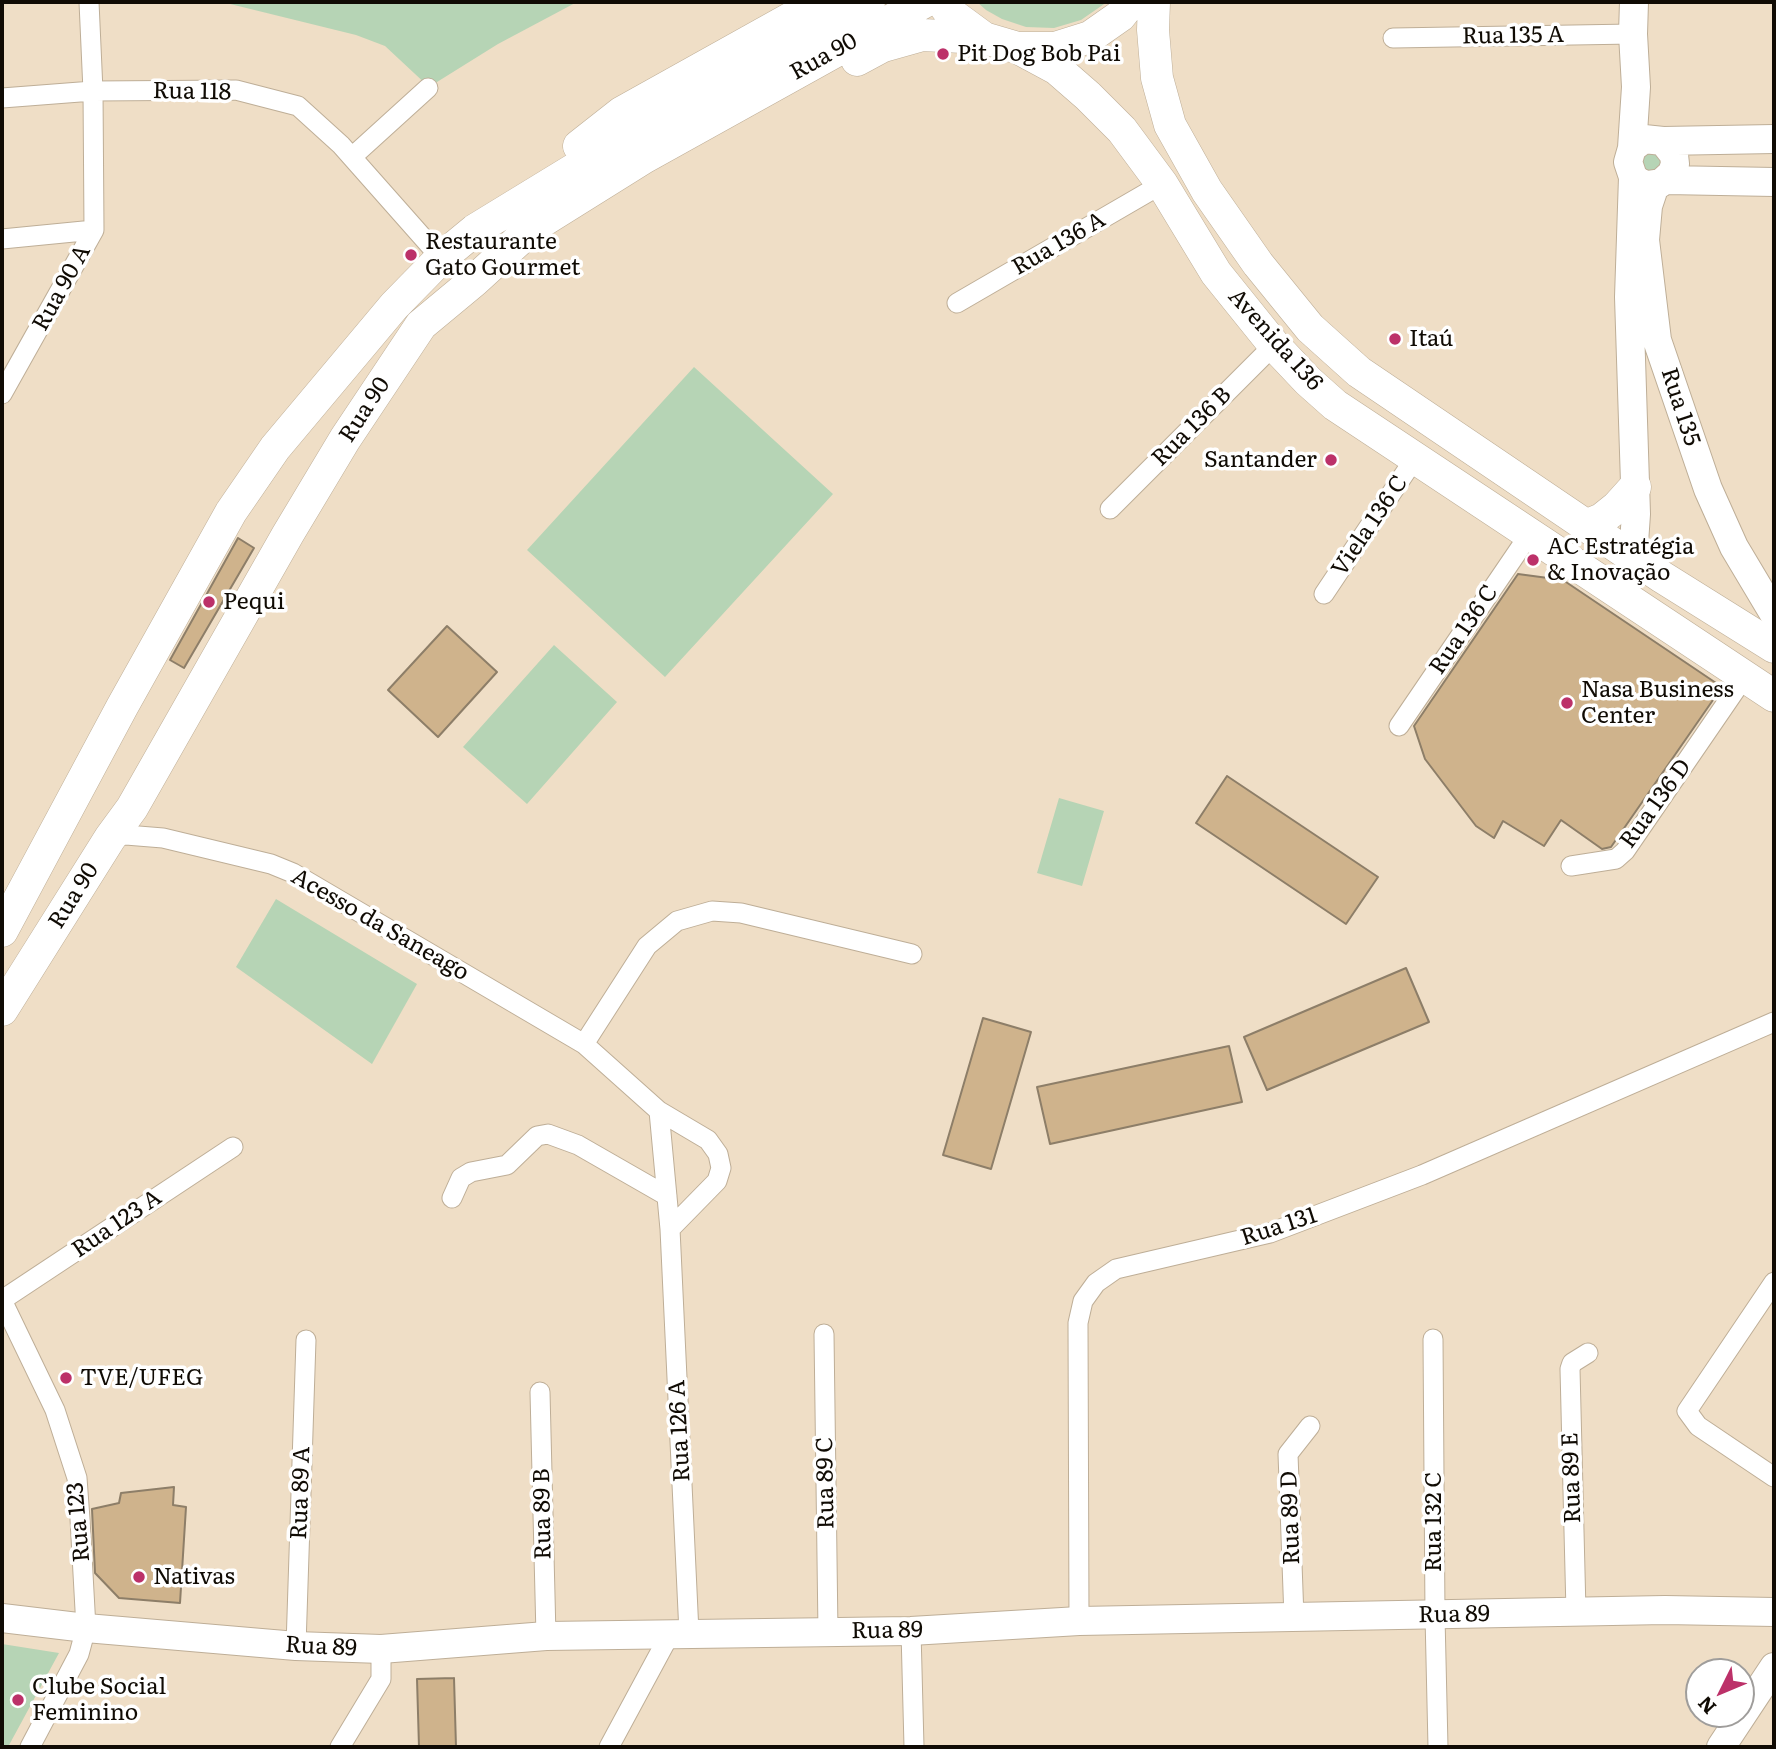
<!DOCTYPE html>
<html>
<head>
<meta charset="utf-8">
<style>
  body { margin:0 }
  #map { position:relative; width:1776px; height:1749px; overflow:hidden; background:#efdec6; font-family:Literata,serif }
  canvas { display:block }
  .frame { position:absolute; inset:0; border:4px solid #100b04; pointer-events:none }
  .north { position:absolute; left:1685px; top:1658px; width:70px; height:70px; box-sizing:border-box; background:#fff; border:2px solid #9f9d9b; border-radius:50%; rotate:227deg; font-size:19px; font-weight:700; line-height:28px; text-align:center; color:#100b04 }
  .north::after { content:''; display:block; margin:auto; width:24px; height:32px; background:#bc3169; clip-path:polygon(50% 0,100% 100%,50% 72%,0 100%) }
</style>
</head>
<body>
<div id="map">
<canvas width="1776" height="1749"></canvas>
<div class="frame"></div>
<div class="north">N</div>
</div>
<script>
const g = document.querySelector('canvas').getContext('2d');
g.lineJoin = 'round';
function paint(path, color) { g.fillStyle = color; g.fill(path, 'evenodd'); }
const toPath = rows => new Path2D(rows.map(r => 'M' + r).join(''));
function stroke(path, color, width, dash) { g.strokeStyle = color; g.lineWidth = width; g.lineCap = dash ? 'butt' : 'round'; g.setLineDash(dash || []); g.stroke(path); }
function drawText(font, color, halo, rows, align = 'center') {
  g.font = font + ' Literata,serif'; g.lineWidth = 7; g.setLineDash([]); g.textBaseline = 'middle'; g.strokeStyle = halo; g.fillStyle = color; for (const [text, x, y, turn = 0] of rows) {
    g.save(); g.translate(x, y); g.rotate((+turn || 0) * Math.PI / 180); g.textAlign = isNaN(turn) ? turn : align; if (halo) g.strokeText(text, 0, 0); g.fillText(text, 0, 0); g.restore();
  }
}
paint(toPath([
  [222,2,577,2,498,44,429,87,385,46,356,35],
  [977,2,1107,2,1081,20,1054,28,1026,27,1002,19,986,10],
  [1651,147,1667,161,1647,176,1637,157],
  [694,367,833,494,665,677,527,550],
  [554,645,617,702,527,804,463,747],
  [1059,798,1104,811,1082,886,1037,873],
  [276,899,417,984,372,1064,236,967],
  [2,1644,59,1653,8,1747,2,1747]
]), '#b6d4b5');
const building = toPath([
  [238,538,254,548,184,668,170,660,238,538],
  [1518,574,1563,580,1722,687,1611,847,1602,849,1561,820,1544,846,1503,821,1494,838,1476,826,1425,759,1414,726,1518,574],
  [447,626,497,672,438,737,388,690,447,626],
  [1227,776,1378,877,1346,924,1196,823,1227,776],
  [1406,968,1429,1022,1267,1090,1244,1037,1406,968],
  [983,1018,1031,1032,991,1169,943,1155,983,1018],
  [1229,1046,1242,1102,1050,1144,1037,1087,1229,1046],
  [174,1487,173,1505,186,1507,180,1603,119,1598,95,1573,92,1509,119,1503,121,1493,174,1487],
  [454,1678,456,1747,419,1747,417,1679,454,1678]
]);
paint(building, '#cfb38c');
stroke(building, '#8d7e68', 2);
const street = toPath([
  [1393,38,1633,34],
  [2,98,93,91,236,90,298,106,341,145,441,258],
  [352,157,428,88],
  [2,239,94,230],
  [957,303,1162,184],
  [2,394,94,230,93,91,89,2],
  [1110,509,1274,345],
  [1324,594,1415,458],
  [1399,726,1529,535],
  [110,838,126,835,163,838,271,864,293,873,584,1044,659,1111,708,1140,718,1154,721,1168,717,1181,670,1229],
  [1571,866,1616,859,1625,851,1745,676],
  [584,1044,647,946,677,921,712,911,741,913,912,954],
  [659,1111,670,1229,689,1633],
  [452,1198,461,1178,471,1172,507,1165,537,1136,548,1134,578,1145,667,1196],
  [1774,1282,1687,1411,1698,1426,1774,1477],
  [2,1300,55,1410,77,1478,80,1519,86,1628,79,1654,30,1747],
  [2,1300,233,1147],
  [824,1334,828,1632],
  [1433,1339,1435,1616,1438,1747],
  [540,1392,546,1636],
  [1576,1612,1570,1369,1572,1363,1588,1353],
  [1294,1618,1288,1454,1310,1426],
  [1079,1621,1078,1323,1083,1301,1096,1283,1116,1269,1270,1233,1422,1175,1774,1022],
  [911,1631,914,1747],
  [296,1646,306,1340],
  [340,1747,381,1679,381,1649],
  [609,1747,670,1634]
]);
const secondary = toPath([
  [1663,141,1674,155,1675,164,1672,173,1661,183,1647,185,1639,182,1633,177,1628,162,1632,148,1644,139,1663,141,1774,139],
  [1632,148,1636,87,1633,34,1634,2],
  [1667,180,1774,182],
  [1655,185,1648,206,1645,240,1657,340,1708,489,1734,547,1774,614],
  [1624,596,1633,557,1636,514,1629,297,1633,177],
  [2,1618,86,1628,296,1646,381,1649,546,1636,911,1631,1079,1621,1665,1610,1774,1612],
  [1721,1747,1774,1667]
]);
const primary = toPath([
  [942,2,950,13,984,38,1018,48,1055,48,1090,37,1120,16,1131,2],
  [1154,2,1153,30,1157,78,1170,125,1207,191,1258,264,1310,328,1359,372,1662,577,1774,647],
  [1018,48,1057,69,1088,96,1122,130,1162,184,1216,273,1274,345,1308,381,1335,405,1774,696],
  [857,60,883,46,922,35,984,38],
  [579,146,621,113,820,2],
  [1585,526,1602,519,1617,507,1635,487],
  [2,931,122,707,231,512,275,448,394,306,441,258,475,230,637,131,869,2],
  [2,1010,110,838,132,808,288,534,345,439,421,325,474,281,533,227,645,157,924,2]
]);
stroke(street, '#beae97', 21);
stroke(secondary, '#beae97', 30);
stroke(primary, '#beae97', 33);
stroke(street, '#fff', 19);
stroke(secondary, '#fff', 28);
stroke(primary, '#fff', 32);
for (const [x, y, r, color] of [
  [943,54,7,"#bc3169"],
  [411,255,7,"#bc3169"],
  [1395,339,7,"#bc3169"],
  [1331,460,7,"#bc3169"],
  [1533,560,7,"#bc3169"],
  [209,602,7,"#bc3169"],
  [1567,703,7,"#bc3169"],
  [66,1378,7,"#bc3169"],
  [139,1577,7,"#bc3169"],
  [18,1700,7,"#bc3169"]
]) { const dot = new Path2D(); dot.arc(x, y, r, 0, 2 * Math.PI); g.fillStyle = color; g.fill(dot); stroke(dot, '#fff', 2.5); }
drawText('23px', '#100b04', '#fff', [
  ["Rua 135 A",1513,36,-1],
  ["Rua 90",824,57,-29],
  ["Rua 118",192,92,1],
  ["Rua 136 A",1059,244,-30],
  ["Rua 90 A",62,288,-61],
  ["Avenida 136",1275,340,48],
  ["Rua 135",1680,407,72],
  ["Rua 90",365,410,-57],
  ["Rua 136 B",1192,427,-45],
  ["Viela 136 C",1370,526,-56],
  ["Rua 136 C",1464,630,-56],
  ["Rua 136 D",1656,804,-54],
  ["Rua 90",74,896,-58],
  ["Acesso da Saneago",380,925,30],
  ["Rua 123 A",117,1224,-34],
  ["Rua 131",1279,1227,-18],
  ["Rua 126 A",680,1431,-93],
  ["Rua 89 E",1572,1478,-92],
  ["Rua 89 C",826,1483,-91],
  ["Rua 89 A",301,1493,-88],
  ["Rua 89 B",543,1514,-91],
  ["Rua 89 D",1291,1518,-92],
  ["Rua 123",79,1522,-95],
  ["Rua 132 C",1434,1522,-90],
  ["Rua 89",1454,1615,-1],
  ["Rua 89",887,1631,-1],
  ["Rua 89",321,1647,3]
]);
drawText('23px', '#100b04', '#fff', [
  ["Pit Dog Bob Pai",957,54],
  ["Restaurante",425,242],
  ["Gato Gourmet",425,268],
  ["Itaú",1409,339],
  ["Santander",1317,460,"right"],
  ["AC Estratégia",1547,547],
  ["& Inovação",1547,573],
  ["Pequi",223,602],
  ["Nasa Business",1581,690],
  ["Center",1581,716],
  ["TVE/UFEG",80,1378],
  ["Nativas",153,1577],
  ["Clube Social",32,1687],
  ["Feminino",32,1713]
], 'left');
</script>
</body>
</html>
